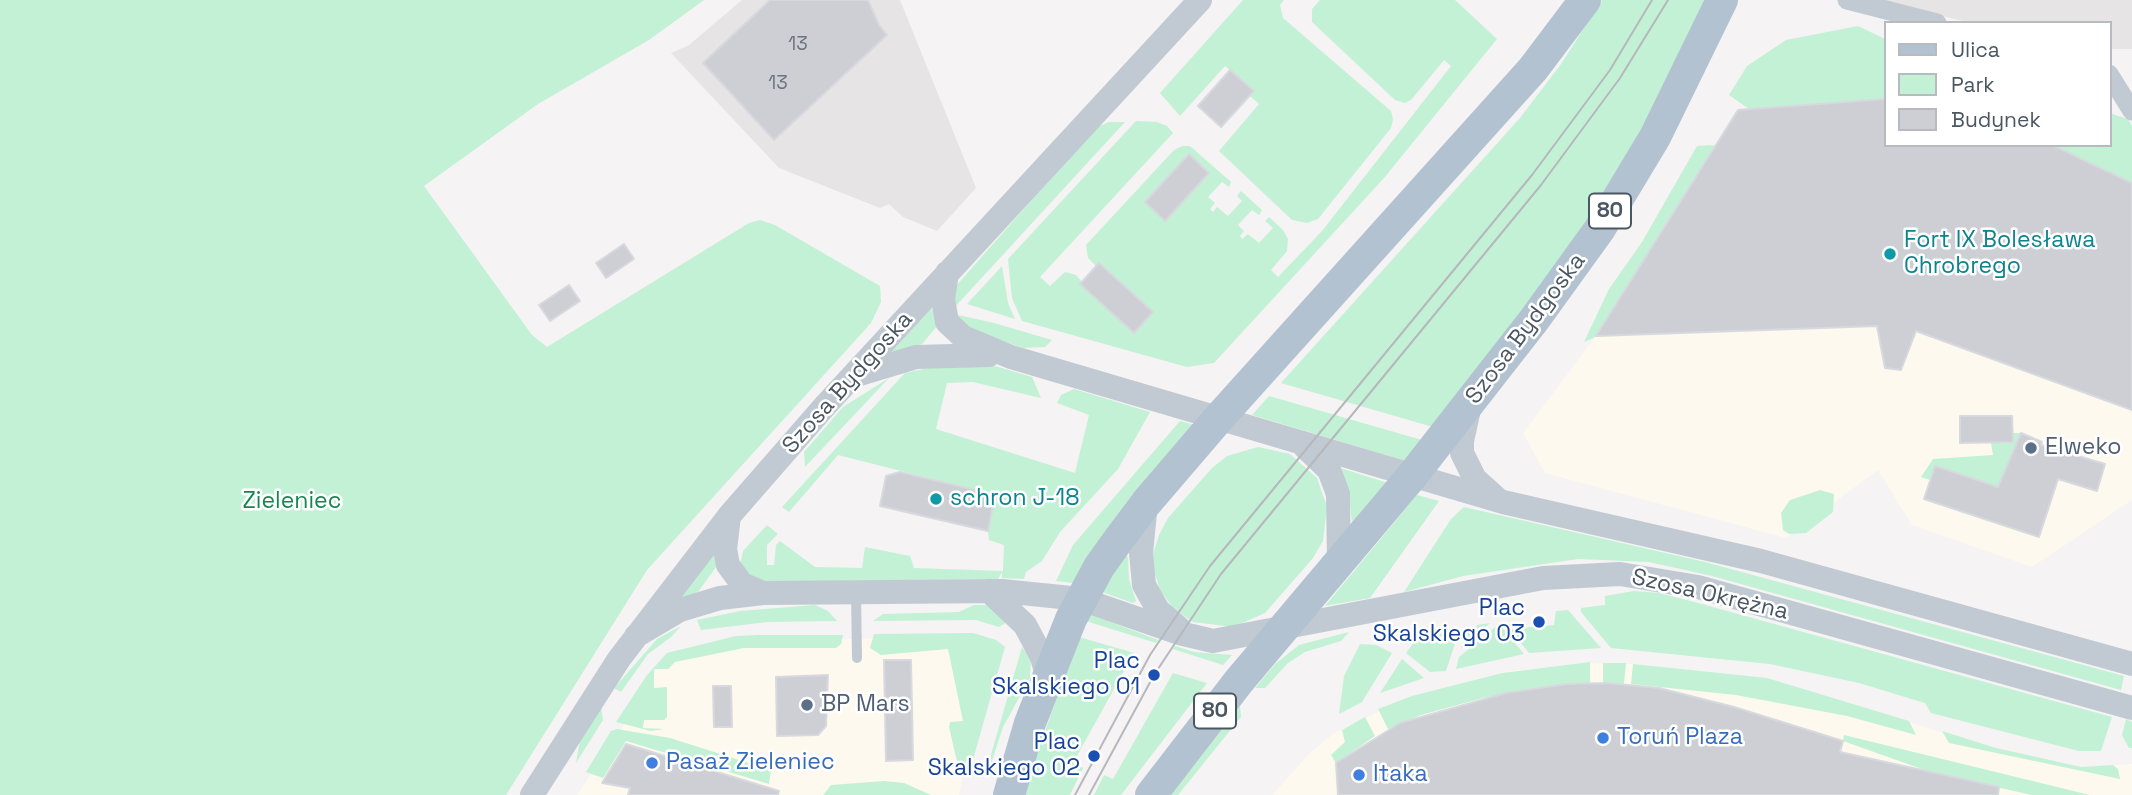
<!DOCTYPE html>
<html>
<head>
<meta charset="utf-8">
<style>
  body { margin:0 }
  #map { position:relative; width:2132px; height:795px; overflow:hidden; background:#f5f3f3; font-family:"Space Grotesk",sans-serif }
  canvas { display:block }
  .legend { position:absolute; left:1884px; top:21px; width:228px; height:126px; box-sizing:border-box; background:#fff; border:2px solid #b7bbc0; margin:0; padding:9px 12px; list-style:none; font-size:21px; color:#4a5661 }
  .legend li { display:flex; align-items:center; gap:14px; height:35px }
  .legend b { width:35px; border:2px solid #b7bbc0 }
</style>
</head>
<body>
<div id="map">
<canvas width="2132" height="795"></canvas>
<ul class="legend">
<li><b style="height:9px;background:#b3c2d1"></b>Ulica</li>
<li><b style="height:19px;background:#c3f1d5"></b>Park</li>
<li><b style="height:19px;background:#cdcfd5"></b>Budynek</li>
</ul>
</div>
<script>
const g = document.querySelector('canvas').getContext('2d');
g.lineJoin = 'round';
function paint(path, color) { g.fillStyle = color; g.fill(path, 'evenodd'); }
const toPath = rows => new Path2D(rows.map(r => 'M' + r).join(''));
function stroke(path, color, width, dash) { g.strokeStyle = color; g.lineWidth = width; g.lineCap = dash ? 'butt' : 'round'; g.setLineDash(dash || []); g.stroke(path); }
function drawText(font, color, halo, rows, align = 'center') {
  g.font = font + ' "Space Grotesk",sans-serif'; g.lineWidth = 5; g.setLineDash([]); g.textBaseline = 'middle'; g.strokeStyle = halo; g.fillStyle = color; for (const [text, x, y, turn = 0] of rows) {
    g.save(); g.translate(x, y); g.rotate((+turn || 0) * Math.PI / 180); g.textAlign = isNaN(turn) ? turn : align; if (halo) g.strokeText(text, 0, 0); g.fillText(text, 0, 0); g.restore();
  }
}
paint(toPath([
  [1885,99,1885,145,2132,183,2132,500,2032,567,1912,525,1878,470,1786,538,1545,473,1523,433,1596,336,1738,110],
  [954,636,985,679,959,795,577,795,620,731,659,665,745,642],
  [1590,663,1633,664,1769,680,1994,748,2081,768,2132,764,2132,795,1272,795,1311,752,1334,733,1405,699,1503,672]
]), '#fdf9ef');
paint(toPath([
  [742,0,900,0,976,188,937,231,903,217,889,204,880,208,779,168,671,53,689,45],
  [1877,0,2132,0,2132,49,2109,49,2109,23,1971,23]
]), '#e6e4e5');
paint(toPath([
  [0,0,704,0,649,40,538,104,424,186,532,335,547,347,749,223,760,220,775,225,880,286,881,302,871,323,647,570,506,795,0,795],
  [1243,0,1284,0,1280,5,1283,18,1391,111,1393,119,1391,128,1318,219,1307,223,1292,220,1219,151,1259,104,1249,95,1253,90,1230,70,1225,66,1180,116,1160,93],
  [1320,0,1455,0,1497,39,1384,178,1214,363,1187,367,1022,321,1012,298,1008,259,1136,121,1157,122,1167,126,1173,133,1040,277,1050,286,1065,272,1076,275,1082,282,1080,284,1134,332,1153,312,1099,263,1096,266,1088,258,1086,245,1174,150,1182,146,1190,146,1231,182,1229,187,1222,182,1208,197,1215,203,1210,209,1213,212,1217,207,1228,216,1242,201,1237,196,1241,191,1262,210,1259,215,1252,210,1238,225,1244,231,1240,236,1242,239,1248,234,1259,243,1273,228,1265,221,1269,217,1283,230,1288,239,1287,251,1271,270,1278,277,1322,231,1451,66,1444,60,1411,100,1405,103,1395,100,1312,22,1312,9],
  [1602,0,1708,0,1644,130,1596,210,1537,297,1433,427,1281,383,1520,118,1561,64],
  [1858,26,1885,39,1885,145,2109,145,2109,113,2128,119,2132,126,2132,393,1795,120,1749,109,1729,95,1747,66,1786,40],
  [1109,122,1125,122,953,309,956,286,1095,128],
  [1710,145,1737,149,1620,326,1584,342,1609,289,1642,242,1697,146],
  [1002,266,1008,303,1015,319,967,304],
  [932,308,938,325,922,344,895,353,892,351],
  [958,315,994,323,1052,340,1045,347,1023,348,963,327],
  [947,364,995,366,1032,377,1041,398,973,382,947,383,936,429,1075,473,1089,415,1057,403,1061,395,1074,389,1150,412,1118,469,1060,532,1042,561,1026,572,1024,579,1002,578,1002,572,998,579,756,582,740,565,743,551,767,525,778,534,767,545,767,565,774,565,776,545,780,541,815,567,862,568,865,547,910,556,914,568,1003,571,1004,545,989,540,988,531,993,506,988,493,838,455,789,512,782,507,905,373],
  [889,378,805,467,804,452,843,407],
  [1269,396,1422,440,1406,461,1252,415],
  [1180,421,1195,425,1132,495,1099,540,1074,583,1056,581,1073,545],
  [2013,433,2021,433,1998,487,1935,466,1930,480,1921,477,1933,459,1993,455,1991,443,2012,442],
  [1258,447,1290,454,1317,478,1327,507,1323,541,1313,558,1265,613,1233,627,1193,622,1173,608,1160,590,1154,570,1153,554,1159,535,1168,518,1212,468,1227,456],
  [1340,468,1388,483,1352,524,1349,492],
  [1820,490,1834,494,1833,512,1806,533,1789,534,1783,530,1781,513,1790,500],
  [1417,495,1439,501,1370,598,1325,606],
  [1464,507,1705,562,2124,676,2121,690,1712,576,1649,562,1578,559,1463,576,1404,592,1451,519],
  [717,550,719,563,698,592,678,600],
  [1125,555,1128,557,1129,579,1136,601,1133,603,1102,592],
  [1634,591,1659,593,1698,603,2112,717,2101,751,2079,751,1931,713,1925,703,1859,683,1770,664,1611,648,1581,612,1581,608,1605,605,1605,596],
  [815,605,828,611,837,621,767,622,701,630,697,620,740,611],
  [974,605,986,605,1010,620,999,627,976,620,873,621,883,614,959,612],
  [1568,610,1601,648,1529,653,1510,629,1554,625,1556,611],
  [1090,614,1158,640,1156,643,1086,621],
  [1490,623,1461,649,1468,626,1476,629,1477,625],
  [1499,624,1524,654,1456,669,1459,657],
  [681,626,671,637,648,654,621,692,614,688,657,639],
  [1460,628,1446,671,1430,672,1406,653,1418,637],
  [1349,632,1341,641,1305,652,1288,663,1265,688,1255,688,1275,664,1299,645],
  [973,633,996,640,1005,647,970,770,958,766,949,727,950,722,963,721,948,649,881,655,870,648,874,634],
  [759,635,843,635,841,644,836,648,744,648,675,662,668,669,654,669,654,688,667,687,667,717,664,720,644,720,643,728,664,729,651,731,616,722,647,675,667,653,736,636],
  [1079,637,1134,653,1073,763,1083,768,1070,795,1022,795],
  [1360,644,1376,645,1392,653,1362,702,1339,714,1344,676],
  [1175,646,1194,652,1232,655,1223,665,1173,649],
  [1022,647,1031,659,1030,678,1003,727,991,764,988,765],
  [1402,659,1424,678,1380,693],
  [1590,662,1590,683,1534,688,1483,698,1421,715,1388,729,1378,709,1412,696,1502,673],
  [1603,663,1626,663,1624,684,1603,683],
  [1633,664,1767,678,1909,721,1916,735,1847,716,1736,695,1631,684],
  [1173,673,1207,683,1121,795,1094,795,1104,775,1113,779],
  [601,706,603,720,576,763,580,740],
  [1240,706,1241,717,1178,795,1171,795],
  [1365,717,1375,736,1336,763,1331,755,1345,742,1342,730],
  [2126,719,2132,722,2132,748,2129,748,2122,735],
  [617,729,670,738,771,770,769,784,626,741,603,778,586,772,611,731],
  [1942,731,1996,748,2081,767,2113,765,2118,769,2120,779,1949,743],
  [1844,735,2090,795,2032,795,1933,773,1843,741],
  [884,781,904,783,931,795,823,795,831,785]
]), '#c3f1d5');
const building = toPath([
  [770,0,868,0,879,25,887,35,774,140,703,63,770,0],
  [1230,70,1254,91,1221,127,1198,106,1230,70],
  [1885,99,1885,145,2052,145,2132,183,2132,410,1916,331,1901,370,1885,368,1877,326,1596,336,1738,110,1885,99],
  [1189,154,1209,173,1165,221,1145,202,1189,154],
  [624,244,634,259,606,278,596,263,624,244],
  [1099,263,1153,312,1134,333,1080,284,1099,263],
  [569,285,580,301,550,321,539,305,569,285],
  [1960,416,2012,416,2013,442,1960,443,1960,416],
  [2021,433,2042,442,2041,445,2105,464,2097,491,2058,479,2039,537,1924,499,1935,466,1998,487,2021,433],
  [900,472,988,493,993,506,988,531,880,506,886,476,900,472],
  [884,660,911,660,913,760,886,761,884,660],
  [828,675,826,726,818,735,777,736,776,677,828,675],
  [1607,683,1659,688,1734,707,1843,741,1840,752,1999,787,1998,795,1338,795,1336,763,1400,723,1506,693,1567,684,1607,683],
  [713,686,731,686,732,727,714,727,713,686],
  [626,744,779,791,778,795,628,795,630,788,602,783,626,744]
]);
paint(building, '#cdcfd5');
stroke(building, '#d7d9de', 2);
stroke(toPath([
  [856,593,857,658]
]), '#c1cad2', 10);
stroke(toPath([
  [1847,0,1937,23],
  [2109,74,2132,111]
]), '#c1cad2', 19);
stroke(toPath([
  [947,273,943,299,947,322,963,337,1011,357,1503,502,1761,561,2132,664],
  [853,376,916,357,989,355],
  [1470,405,1462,441,1462,453,1475,479,1496,498],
  [1305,447,1329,470,1338,494,1339,563],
  [1146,503,1141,553,1144,585,1158,610,1179,628],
  [729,516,725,549,728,565,742,584,763,593],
  [989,591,1025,625,1042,657,1047,675],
  [636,636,680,610,720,598,763,593,1002,591,1081,599,1179,633,1213,641,1543,578,1620,574,1698,587,2132,708],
  [532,795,619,659,729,516,824,407,1200,0]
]), '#c1cad2', 24);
stroke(toPath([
  [1009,795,1030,723,1071,619,1099,567,1119,539,1146,503,1218,419,1533,69,1585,0],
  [1151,795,1239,681,1412,476,1534,320,1599,230,1655,137,1722,0]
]), '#b3c2d1', 32);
stroke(toPath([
  [1075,795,1150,655,1210,566,1532,175,1610,70,1652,0],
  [1089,795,1154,675,1221,574,1541,185,1620,78,1668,0]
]), '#b5b8bd', 2);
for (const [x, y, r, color] of [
  [1890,254,7,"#0f9aa8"],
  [2031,448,7,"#5c6f8a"],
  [936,499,7,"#0f9aa8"],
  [1539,622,7,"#1a4fb4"],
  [1154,675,7,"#1a4fb4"],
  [807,705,7,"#5c6f8a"],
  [1603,738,7,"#3f7fe0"],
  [1094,756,7,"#1a4fb4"],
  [652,763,7,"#3f7fe0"],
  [1359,775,7,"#3f7fe0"]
]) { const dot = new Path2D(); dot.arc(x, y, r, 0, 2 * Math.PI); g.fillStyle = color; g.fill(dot); stroke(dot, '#fff', 2.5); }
drawText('19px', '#6b747e', null, [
  ["13",798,45],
  ["13",778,84]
]);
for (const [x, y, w] of [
  [1610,211,42],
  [1215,711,42]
]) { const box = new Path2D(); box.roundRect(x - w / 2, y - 17.5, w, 35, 5); g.fillStyle = '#fff'; g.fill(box); stroke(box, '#4a5661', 2); }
drawText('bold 21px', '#4a5661', null, [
  ["80",1610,211],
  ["80",1215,711]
]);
drawText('23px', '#0d838f', '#fff', [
  ["Fort IX Bolesława",1904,241],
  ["Chrobrego",1904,267],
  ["schron J-18",950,499]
], 'left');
drawText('23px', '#4a5661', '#fff', [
  ["Szosa Bydgoska",1526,329,-53],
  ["Szosa Bydgoska",848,383,-48],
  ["Szosa Okrężna",1710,595,13]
]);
drawText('23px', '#4e5e75', '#fff', [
  ["Elweko",2045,448],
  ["BP Mars",821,705]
], 'left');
drawText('23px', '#17864f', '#fff', [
  ["Zieleniec",292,502]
]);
drawText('23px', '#164399', '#fff', [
  ["Plac",1525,609],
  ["Skalskiego 03",1525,635],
  ["Plac",1140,662],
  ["Skalskiego 01",1140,688],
  ["Plac",1080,743],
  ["Skalskiego 02",1080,769]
], 'right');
drawText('23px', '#366cbe', '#fff', [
  ["Toruń Plaza",1617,738],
  ["Pasaż Zieleniec",666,763],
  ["Itaka",1373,775]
], 'left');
</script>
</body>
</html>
